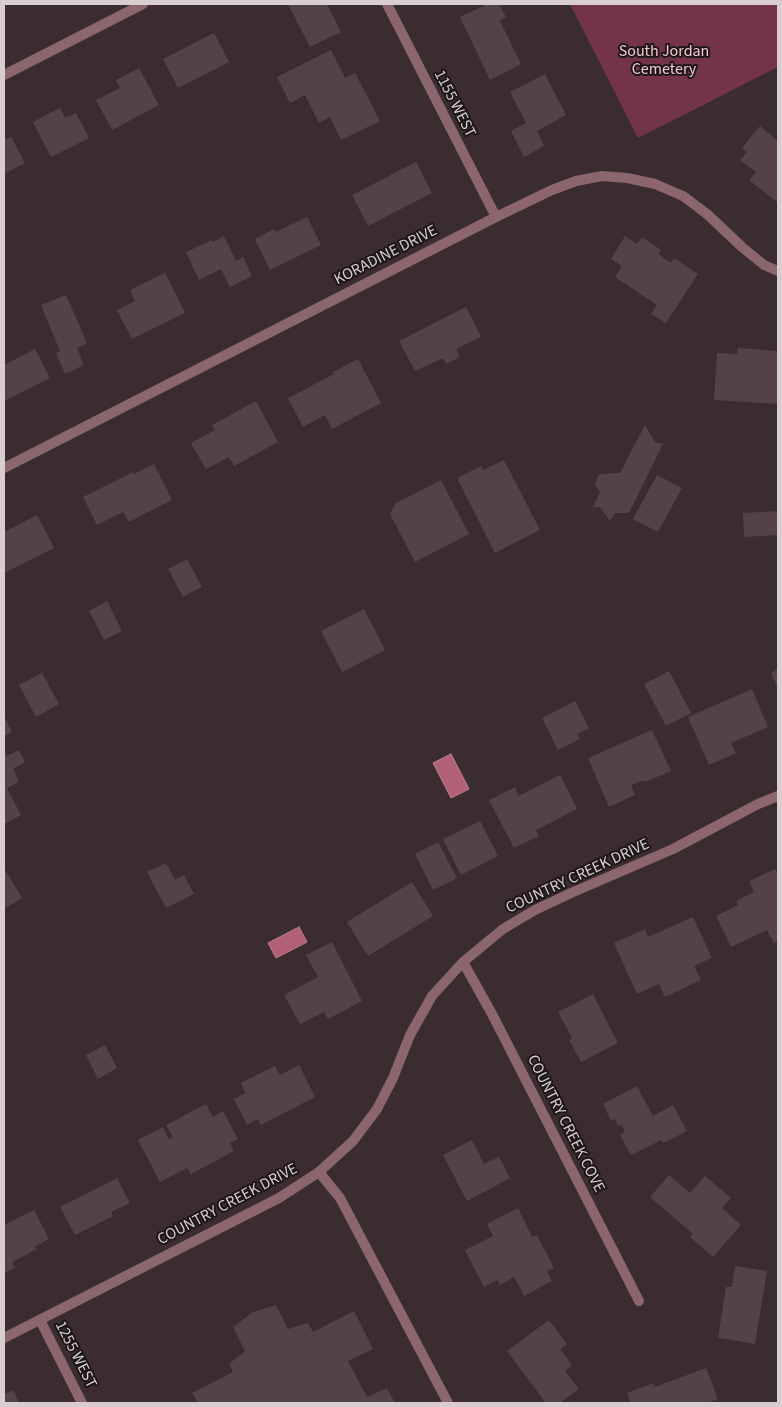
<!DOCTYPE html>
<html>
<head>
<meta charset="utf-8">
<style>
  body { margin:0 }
  #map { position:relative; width:782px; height:1407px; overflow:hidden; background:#3b2c30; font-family:"Source Sans 3",sans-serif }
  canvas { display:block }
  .frame { position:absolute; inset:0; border:5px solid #d8ced0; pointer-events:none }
</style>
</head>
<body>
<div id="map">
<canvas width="782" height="1407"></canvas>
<div class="frame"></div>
</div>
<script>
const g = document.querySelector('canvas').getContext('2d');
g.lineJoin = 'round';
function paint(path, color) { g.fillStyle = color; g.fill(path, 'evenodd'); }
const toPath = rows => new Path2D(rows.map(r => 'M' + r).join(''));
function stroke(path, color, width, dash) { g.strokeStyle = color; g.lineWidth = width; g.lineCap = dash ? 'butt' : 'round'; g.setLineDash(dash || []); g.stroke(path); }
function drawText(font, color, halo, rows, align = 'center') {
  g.font = font + ' "Source Sans 3",sans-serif'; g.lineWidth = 4; g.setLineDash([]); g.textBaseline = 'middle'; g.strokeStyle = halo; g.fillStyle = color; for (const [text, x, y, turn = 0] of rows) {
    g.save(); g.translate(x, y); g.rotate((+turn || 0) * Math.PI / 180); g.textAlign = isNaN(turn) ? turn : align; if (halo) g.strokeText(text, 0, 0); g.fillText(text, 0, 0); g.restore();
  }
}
paint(toPath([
  [570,4,778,4,778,67,638,138]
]), '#733448');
const water = toPath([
  [451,754,469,789,451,798,433,763,451,754],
  [299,927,307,942,276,958,268,943,299,927]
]);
paint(water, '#b16078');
stroke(water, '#bd8192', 1);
paint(toPath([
  [288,4,327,4,341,32,310,47],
  [488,4,499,4,506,17,500,21,521,64,490,80,460,17],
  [214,33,229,62,178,88,163,59],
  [331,50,345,78,355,73,380,121,341,140,330,117,319,123,305,95,290,103,277,77],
  [139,68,159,105,112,130,96,100,120,88,116,80],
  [545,74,566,115,537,131,544,146,524,157,511,131,526,123,510,92],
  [60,108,65,118,76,113,89,138,51,157,33,122],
  [760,126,778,141,778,203,749,180,756,172,740,160,747,152,742,148],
  [11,137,25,163,4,174,4,140],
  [416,162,432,193,368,226,352,195],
  [307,217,321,245,270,270,255,239,274,229,276,232],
  [224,236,236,261,243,257,252,276,230,287,221,269,199,280,186,252,212,240,213,242],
  [625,236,637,244,642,237,661,250,658,254,671,263,674,258,698,274,666,323,651,314,657,305,615,277,622,266,611,259],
  [165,273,185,313,132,339,117,310,135,301,130,290],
  [66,295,87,343,77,348,84,365,65,374,56,353,60,351,41,305],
  [466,307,481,337,456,349,460,357,446,364,443,358,415,371,399,341],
  [738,348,778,351,778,404,714,400,717,353,737,354],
  [35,349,50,378,4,401,4,365],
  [358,359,381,403,332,429,325,415,303,427,288,398,334,374,333,372],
  [256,401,278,442,234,466,229,457,206,469,191,443,215,430,212,425],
  [645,425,655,442,663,444,629,513,615,513,610,521,600,507,593,507,600,492,595,485,599,474,620,473],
  [504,460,540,530,495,553,457,478,481,466,483,470],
  [154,464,172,500,129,522,123,512,97,525,83,497,133,472,134,474],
  [657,475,682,488,658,532,633,519],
  [441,480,469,534,415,562,390,514,396,503],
  [778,511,778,535,744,537,743,513],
  [37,515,54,548,4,573,4,532],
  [187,559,202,587,183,597,168,569],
  [107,601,122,631,104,640,89,611],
  [364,609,385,650,342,672,321,631],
  [778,669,778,689,771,673],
  [669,671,691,713,666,726,644,684],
  [42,673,59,704,36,717,19,685],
  [752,689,768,727,731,743,736,753,709,765,688,717],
  [575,701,589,728,577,734,580,739,558,750,542,718],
  [4,716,12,732,4,736],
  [652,730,671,771,645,782,644,780,631,785,635,795,609,807,588,758],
  [4,750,7,756,19,750,25,762,13,769,19,782,7,788,21,815,4,824],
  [560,775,577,809,536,830,539,836,514,848,489,800,515,787,519,796],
  [480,821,498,856,461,875,443,839],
  [438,842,457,878,433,890,415,854],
  [166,863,175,880,184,875,194,894,166,908,147,872],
  [4,868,22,898,4,909],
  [775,869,778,874,778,941,774,943,767,930,731,947,716,916,738,905,736,901,754,892,749,881],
  [412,882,433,916,368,956,347,922],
  [693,917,712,958,694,966,701,980,665,997,659,984,637,994,614,943,645,929,648,937],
  [332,942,362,1001,328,1019,324,1012,300,1024,284,995,318,977,306,955],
  [593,994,618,1043,581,1062,569,1040,572,1038,558,1012],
  [105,1045,117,1068,98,1079,86,1055],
  [299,1065,315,1097,261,1125,258,1119,247,1125,234,1099,245,1093,241,1083,275,1066,280,1075],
  [637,1086,653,1116,673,1105,687,1131,663,1143,661,1140,631,1155,620,1135,625,1132,621,1125,618,1126,615,1119,611,1121,603,1104],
  [206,1104,213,1117,223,1111,238,1139,230,1143,234,1151,191,1174,187,1168,160,1182,138,1140,163,1127,169,1139,173,1137,166,1125],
  [472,1140,484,1164,499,1157,510,1178,467,1201,443,1155],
  [669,1175,690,1193,705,1176,731,1198,722,1208,741,1225,713,1257,690,1237,693,1234,650,1197],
  [117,1178,130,1203,111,1212,113,1216,75,1235,60,1207],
  [518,1208,532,1237,537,1235,554,1268,547,1271,552,1281,524,1296,514,1277,500,1285,497,1280,484,1287,465,1250,493,1236,487,1224],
  [34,1210,49,1239,34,1247,37,1249,12,1262,15,1268,4,1273,4,1225],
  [735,1266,767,1271,755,1344,718,1338,726,1287,732,1287],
  [276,1305,288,1329,308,1323,313,1332,354,1311,373,1349,348,1361,367,1397,387,1388,395,1403,198,1403,192,1393,233,1372,229,1364,245,1351,233,1327,253,1312],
  [549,1320,567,1344,560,1349,572,1365,565,1371,579,1389,560,1403,546,1403,507,1351],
  [706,1368,718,1399,706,1403,631,1403,627,1393,653,1383,655,1387],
  [13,1390,19,1403,4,1403,4,1395]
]), '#534347');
stroke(toPath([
  [319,1172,340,1198,448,1403]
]), '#8b666f', 10);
stroke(toPath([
  [387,4,496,217],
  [4,75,143,4],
  [4,468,496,217,552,190,576,181,602,176,627,178,655,184,683,196,707,214,742,247,764,265,778,271],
  [463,962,492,1014,639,1301],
  [40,1320,82,1403],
  [4,1338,279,1198,319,1172,353,1141,377,1109,393,1078,410,1035,432,996,463,962,503,929,535,910,571,893,673,849,758,804,778,796]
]), '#8b666f', 10);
drawText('16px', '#f5c6d2', '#1d1718', [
  ["South Jordan",664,52],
  ["Cemetery",664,70]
]);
drawText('16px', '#d8ced0', '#1d1718', [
  ["1155 WEST",454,104,63],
  ["KORADINE DRIVE",386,256,-27],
  ["COUNTRY CREEK DRIVE",578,877,-25],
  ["COUNTRY CREEK COVE",565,1124,63],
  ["COUNTRY CREEK DRIVE",228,1205,-28],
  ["1255 WEST",75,1355,63]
]);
</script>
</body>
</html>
